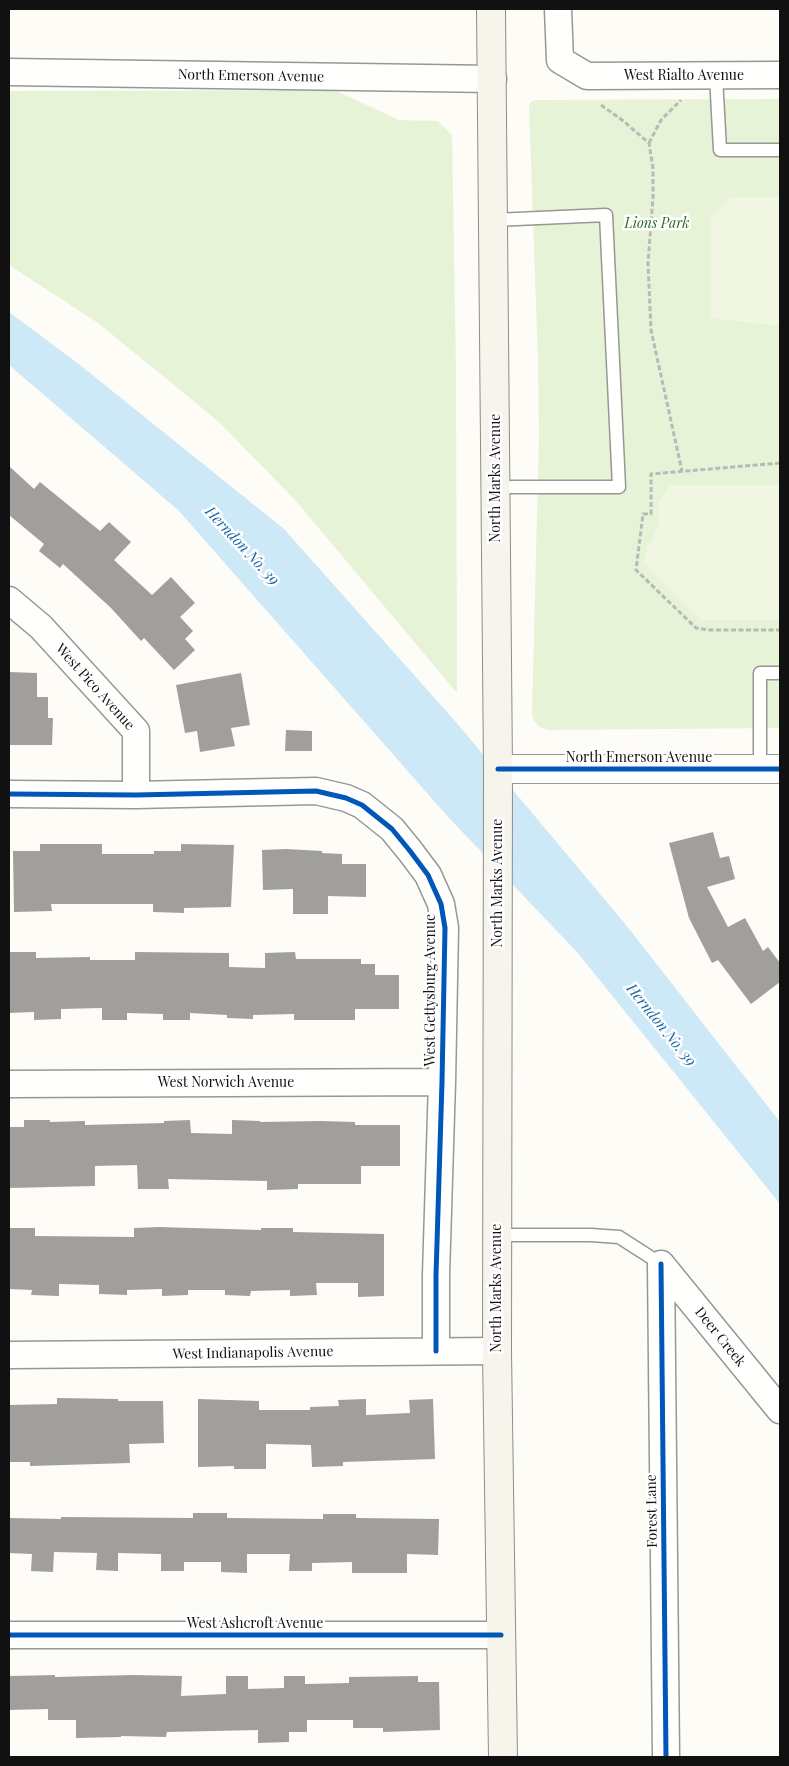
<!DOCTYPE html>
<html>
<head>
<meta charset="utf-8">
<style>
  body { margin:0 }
  #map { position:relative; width:789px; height:1766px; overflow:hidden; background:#fdfcf7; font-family:"Playfair Display",serif }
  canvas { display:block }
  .frame { position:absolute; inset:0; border:10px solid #111; pointer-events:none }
</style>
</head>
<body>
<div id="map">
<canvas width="789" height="1766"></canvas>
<div class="frame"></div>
</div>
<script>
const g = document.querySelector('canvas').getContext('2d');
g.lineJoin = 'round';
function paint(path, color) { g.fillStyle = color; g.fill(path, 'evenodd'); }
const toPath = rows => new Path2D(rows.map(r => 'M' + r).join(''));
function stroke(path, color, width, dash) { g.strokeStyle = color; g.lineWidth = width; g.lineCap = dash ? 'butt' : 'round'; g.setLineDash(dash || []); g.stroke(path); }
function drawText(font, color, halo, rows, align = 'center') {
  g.font = font + ' "Playfair Display",serif'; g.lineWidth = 5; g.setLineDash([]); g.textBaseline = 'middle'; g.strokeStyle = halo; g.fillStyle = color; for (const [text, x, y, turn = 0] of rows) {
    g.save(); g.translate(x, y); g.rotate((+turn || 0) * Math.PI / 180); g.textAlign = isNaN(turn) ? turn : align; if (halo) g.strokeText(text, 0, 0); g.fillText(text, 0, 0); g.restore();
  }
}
paint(toPath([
  [334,90,399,120,438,121,452,135,456,371,457,693,296,501,218,421,98,323,9,265,9,91],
  [780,99,780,728,548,730,540,727,534,721,532,714,539,435,538,361,529,105,532,101,537,100]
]), '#e7f3d7');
paint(toPath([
  [731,197,780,197,780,326,711,318,711,218],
  [669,485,780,485,780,620,701,620,643,562,648,546,658,527,659,501]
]), '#f0f6e1');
paint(toPath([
  [9,312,80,365,284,529,455,721,626,925,780,1122,780,1204,577,952,449,818,178,510,9,365]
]), '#cde8f7');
paint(toPath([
  [9,466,34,489,40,482,100,531,109,522,131,542,114,560,152,595,171,577,195,603,180,617,193,631,185,639,195,650,174,670,144,638,141,641,111,608,63,564,60,568,39,551,44,544,9,515],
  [9,672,37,673,37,697,48,697,48,718,53,718,52,745,9,745],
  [241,673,250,725,231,728,235,746,200,752,197,731,185,733,176,685],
  [286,730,312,731,312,751,285,751],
  [713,832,720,858,729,856,735,879,707,887,728,927,745,918,763,951,768,947,780,963,780,982,751,1004,718,960,712,963,689,918,669,843],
  [40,844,102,844,102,854,154,854,154,851,181,851,181,844,234,845,231,907,184,908,184,913,153,912,153,904,51,904,52,911,14,912,13,851,40,851],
  [286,849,322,851,322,853,342,854,342,864,366,864,366,897,328,896,328,914,293,914,293,889,263,890,262,850],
  [9,952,36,952,36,958,90,957,90,960,135,960,135,952,229,953,229,967,265,968,265,953,295,952,296,959,361,959,361,964,375,964,375,975,399,975,399,1009,355,1009,355,1020,294,1020,294,1014,253,1015,253,1019,227,1018,227,1015,190,1013,190,1020,163,1020,163,1014,127,1013,127,1020,102,1020,102,1008,61,1009,61,1019,34,1020,34,1012,9,1013],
  [24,1120,50,1120,50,1122,85,1121,85,1125,164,1123,164,1121,190,1120,191,1133,232,1134,232,1120,260,1121,260,1122,320,1121,355,1122,355,1125,400,1125,400,1166,361,1166,361,1184,298,1184,298,1189,267,1190,267,1181,168,1179,169,1189,138,1189,137,1165,95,1166,95,1186,9,1188,9,1127,24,1127],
  [158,1227,261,1230,261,1228,293,1228,293,1232,384,1234,384,1296,358,1297,358,1283,316,1283,317,1295,290,1296,290,1290,251,1291,250,1296,225,1295,225,1290,188,1290,188,1295,162,1296,162,1289,127,1290,127,1295,99,1294,99,1285,59,1284,59,1296,31,1295,32,1290,9,1289,9,1228,35,1228,35,1236,134,1237,134,1228],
  [57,1398,118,1399,118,1401,163,1401,164,1443,129,1444,130,1463,30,1466,30,1462,9,1462,9,1405,57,1404],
  [198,1399,259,1401,259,1410,310,1410,310,1407,339,1406,338,1400,366,1399,366,1415,410,1413,409,1400,433,1399,435,1459,343,1462,343,1466,312,1467,311,1445,266,1444,266,1469,234,1469,234,1466,198,1467],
  [193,1513,227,1513,227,1518,323,1519,323,1514,356,1514,356,1518,439,1519,438,1555,407,1554,407,1573,352,1573,352,1562,312,1563,312,1571,289,1571,290,1554,247,1554,247,1573,221,1572,221,1562,184,1562,184,1571,161,1571,161,1554,118,1553,118,1571,96,1570,97,1553,54,1552,53,1572,31,1571,32,1554,9,1553,9,1518,61,1519,61,1517,193,1518],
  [55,1675,55,1677,132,1675,182,1676,181,1696,226,1694,226,1676,248,1676,248,1689,284,1688,284,1676,305,1676,305,1684,349,1683,349,1677,418,1676,418,1682,439,1682,440,1730,383,1732,383,1728,353,1728,353,1720,307,1720,307,1732,289,1732,289,1742,258,1743,258,1730,167,1732,166,1737,121,1736,121,1737,76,1738,76,1720,48,1720,48,1709,9,1710,9,1676]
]), '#a19f9c');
const service = toPath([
  [716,76,720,150,780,150],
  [494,220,606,215,619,487,496,487],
  [760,769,760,673,780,673],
  [498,1235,591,1235,619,1237,661,1264]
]);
const minor = toPath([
  [558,9,560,60,587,76,780,75],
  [9,72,493,79],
  [9,600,41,627,136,731,136,795],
  [9,794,136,795,316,791,346,798,362,805,392,829,410,851,428,875,441,904,445,928,442,1082,436,1275,436,1351],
  [9,1084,442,1082],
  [661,1264,666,1757],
  [661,1264,780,1410],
  [9,1355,497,1351],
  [9,1635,501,1635]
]);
const tertiary = toPath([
  [498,769,780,769]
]);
const secondary = toPath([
  [491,9,498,769,497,1351,503,1757]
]);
stroke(service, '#979795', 15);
stroke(minor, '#979795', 29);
stroke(tertiary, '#979795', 30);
stroke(secondary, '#8e8d8b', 30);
stroke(toPath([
  [601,105,622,120,649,143,653,168,653,197,648,263,651,330,682,471],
  [649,143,661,120,681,100],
  [780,463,651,474,651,514,643,514,636,570,696,628,709,630,780,630]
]), '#b9b9b8', 3, [5, 2.5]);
stroke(service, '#fffffe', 12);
stroke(minor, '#fffffe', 26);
stroke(tertiary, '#fffffe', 28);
stroke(secondary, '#f6f4eb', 28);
stroke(toPath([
  [498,769,780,769],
  [9,794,136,795,316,791,346,798,362,805,392,829,410,851,428,875,441,904,445,928,442,1082,436,1275,436,1351],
  [661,1264,666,1757],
  [9,1635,501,1635]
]), '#0057b8', 5);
drawText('14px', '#111', '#fff', [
  ["North Emerson Avenue",251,76,1],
  ["West Rialto Avenue",684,76],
  ["North Marks Avenue",496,478,-90],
  ["West Pico Avenue",95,687,48],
  ["North Emerson Avenue",639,758],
  ["North Marks Avenue",498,883,-90],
  ["West Gettysburg Avenue",431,990,-90],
  ["West Norwich Avenue",226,1083],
  ["North Marks Avenue",497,1288,-90],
  ["Deer Creek",720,1337,51],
  ["West Indianapolis Avenue",253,1353,-1],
  ["Forest Lane",652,1511,-91],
  ["West Ashcroft Avenue",255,1624]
]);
drawText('italic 14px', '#2f6b1f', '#fff', [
  ["Lions Park",657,224]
]);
drawText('italic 15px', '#1768a6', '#fff', [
  ["Herndon No. 39",242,546,47],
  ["Herndon No. 39",661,1025,51]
]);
</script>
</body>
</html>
